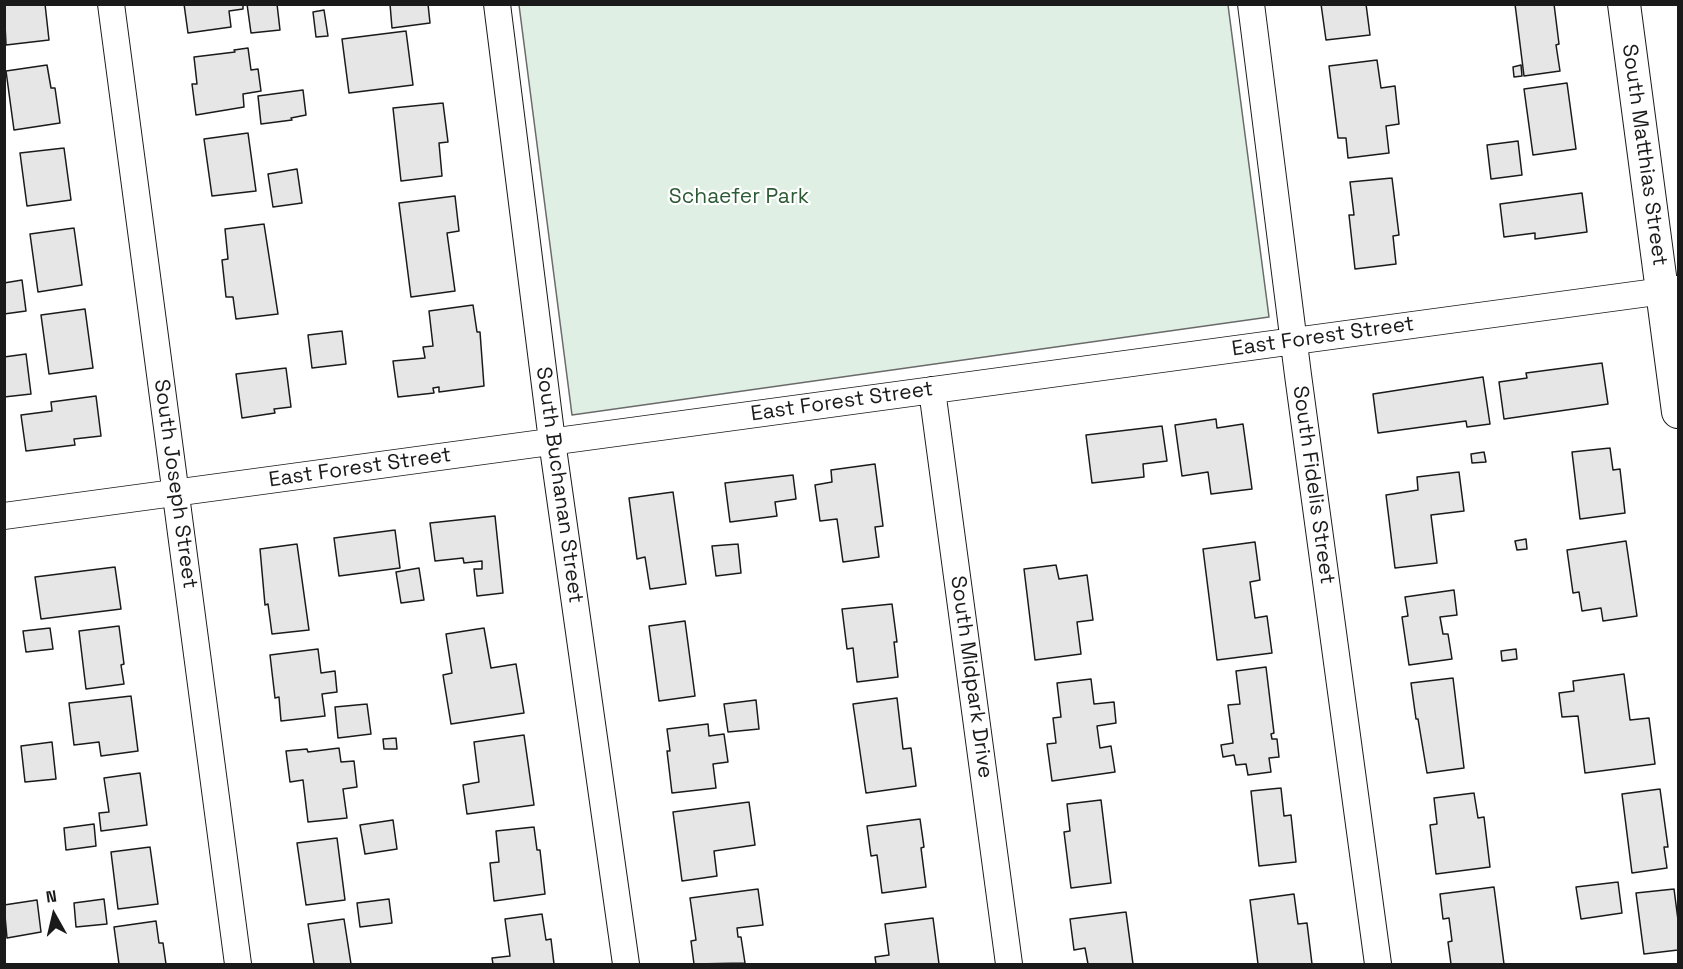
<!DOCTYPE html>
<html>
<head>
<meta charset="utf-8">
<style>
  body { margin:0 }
  #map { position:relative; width:1683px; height:969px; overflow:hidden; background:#fff; font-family:"Space Grotesk",sans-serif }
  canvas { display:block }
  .frame { position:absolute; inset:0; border:6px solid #1a1a1a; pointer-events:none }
  .north { position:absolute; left:24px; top:885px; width:60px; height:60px; -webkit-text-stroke:4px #fff; paint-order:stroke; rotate:352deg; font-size:16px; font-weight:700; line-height:24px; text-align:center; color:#1a1a1a }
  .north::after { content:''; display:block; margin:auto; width:21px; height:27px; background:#1a1a1a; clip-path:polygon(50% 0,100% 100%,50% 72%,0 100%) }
</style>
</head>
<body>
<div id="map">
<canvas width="1683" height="969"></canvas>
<div class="frame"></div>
<div class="north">N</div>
</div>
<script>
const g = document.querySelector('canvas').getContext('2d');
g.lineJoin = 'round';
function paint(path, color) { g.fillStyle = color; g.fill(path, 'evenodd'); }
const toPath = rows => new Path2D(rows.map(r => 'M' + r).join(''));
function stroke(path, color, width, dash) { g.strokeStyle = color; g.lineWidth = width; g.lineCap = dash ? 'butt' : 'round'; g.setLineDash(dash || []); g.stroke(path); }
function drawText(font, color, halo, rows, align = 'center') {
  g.font = font + ' "Space Grotesk",sans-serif'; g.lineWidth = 4.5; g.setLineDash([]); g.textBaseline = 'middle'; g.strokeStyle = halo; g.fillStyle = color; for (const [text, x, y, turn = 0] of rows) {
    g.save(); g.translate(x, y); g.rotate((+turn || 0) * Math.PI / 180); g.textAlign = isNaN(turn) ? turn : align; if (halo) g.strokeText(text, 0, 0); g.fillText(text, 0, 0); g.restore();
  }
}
const green = toPath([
  [519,5,1228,5,1269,317,572,415,519,5]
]);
paint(green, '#e0efe3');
stroke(green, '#6a6a6a', 1.5);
const building = toPath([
  [4,4,45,4,49,40,6,45,4,4],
  [184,4,243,4,243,9,229,11,231,27,188,33,184,4],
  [247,4,277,4,280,30,251,33,247,4],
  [390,4,428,4,430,23,392,28,390,4],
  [1321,4,1366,4,1370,35,1326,40,1321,4],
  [1515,4,1554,4,1559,44,1556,45,1560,71,1524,76,1515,4],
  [324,10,328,36,316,37,313,12,324,10],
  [406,31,413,85,349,93,342,39,406,31],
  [248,48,251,70,258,69,261,91,243,94,244,107,196,115,192,84,197,84,194,57,235,52,234,50,248,48],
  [1377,60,1381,88,1395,86,1399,124,1386,126,1389,153,1348,158,1346,138,1338,138,1329,66,1377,60],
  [47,65,51,88,55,88,60,123,14,130,6,71,47,65],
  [1521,65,1522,76,1514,77,1513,67,1521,65],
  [1567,83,1576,149,1533,155,1524,89,1567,83],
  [303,90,306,115,291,118,292,120,261,124,258,96,303,90],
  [443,103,448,142,439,143,442,176,401,181,393,108,443,103],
  [248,133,256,191,212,196,204,139,248,133],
  [1518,141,1522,175,1491,179,1487,145,1518,141],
  [64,148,71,200,27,206,20,153,64,148],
  [297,169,302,203,273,207,268,174,297,169],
  [1392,178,1399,235,1393,236,1396,264,1355,269,1349,215,1354,215,1350,182,1392,178],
  [1582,193,1587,232,1535,239,1535,233,1504,237,1500,204,1582,193],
  [455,196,459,231,447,233,455,291,411,297,399,203,455,196],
  [264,224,278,314,236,319,233,297,226,297,222,260,228,259,225,229,264,224],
  [74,228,82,285,38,292,30,234,74,228],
  [22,280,26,311,4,314,4,283,22,280],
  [473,305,477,332,480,332,484,386,439,392,439,387,433,388,434,393,398,397,393,361,425,358,423,347,433,346,429,311,473,305],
  [85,309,93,368,49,374,41,315,85,309],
  [342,331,346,364,312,368,308,335,342,331],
  [26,354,31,394,4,397,4,357,26,354],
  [1602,363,1608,404,1504,419,1499,382,1527,378,1526,373,1602,363],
  [286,368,291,407,274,409,275,413,242,418,236,374,286,368],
  [1483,377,1490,424,1467,427,1466,421,1378,433,1373,394,1483,377],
  [96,396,101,436,74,439,75,445,26,451,21,415,52,411,51,402,96,396],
  [1216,419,1217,428,1243,424,1252,489,1211,494,1208,472,1182,476,1175,425,1216,419],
  [1162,426,1167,461,1143,464,1144,477,1092,483,1086,435,1162,426],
  [1610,448,1613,470,1620,469,1625,513,1580,519,1572,452,1610,448],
  [1484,452,1486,462,1472,463,1471,454,1484,452],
  [875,464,883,526,875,527,879,557,843,562,837,519,820,521,815,485,832,482,831,470,875,464],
  [1459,472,1464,511,1431,515,1437,563,1395,568,1386,495,1418,490,1417,477,1459,472],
  [793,475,796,499,775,502,777,516,730,522,725,483,793,475],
  [673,492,686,584,650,589,645,557,637,559,629,498,673,492],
  [495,516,503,593,477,596,474,569,482,569,482,561,464,563,463,558,435,561,430,523,495,516],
  [395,530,400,568,339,576,334,538,395,530],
  [1526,539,1527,549,1517,550,1515,541,1526,539],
  [1626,541,1637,616,1603,621,1601,608,1582,611,1579,592,1573,593,1567,550,1626,541],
  [1255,542,1260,580,1250,582,1255,618,1267,616,1272,653,1217,660,1203,549,1255,542],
  [297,544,309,630,272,634,268,604,265,605,260,549,297,544],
  [738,544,741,573,716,576,712,546,738,544],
  [1056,565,1059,579,1087,575,1093,620,1077,622,1081,654,1035,660,1024,569,1056,565],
  [115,567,121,609,41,619,35,577,115,567],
  [419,568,424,600,401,603,396,572,419,568],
  [1454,590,1457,615,1440,617,1443,634,1448,634,1452,659,1409,665,1402,617,1408,616,1405,597,1454,590],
  [892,604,897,642,894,642,898,677,857,682,853,648,847,649,842,609,892,604],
  [685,621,695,696,659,701,649,626,685,621],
  [119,626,124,664,121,665,124,684,86,689,79,631,119,626],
  [50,628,53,649,26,652,23,631,50,628],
  [484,628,491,668,516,664,524,713,451,724,443,675,452,673,446,634,484,628],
  [318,649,321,673,335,671,337,692,322,694,325,716,281,721,279,697,275,698,270,655,318,649],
  [1516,649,1517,659,1502,661,1501,651,1516,649],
  [1266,667,1274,733,1271,734,1272,739,1277,739,1279,757,1269,758,1271,772,1248,775,1246,764,1236,765,1234,755,1223,757,1221,745,1233,743,1228,705,1240,704,1236,671,1266,667],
  [1624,674,1630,720,1649,718,1655,764,1585,773,1578,716,1562,717,1559,693,1574,691,1573,681,1624,674],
  [1453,678,1464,768,1427,773,1418,719,1416,719,1411,683,1453,678],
  [1091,679,1094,704,1114,702,1116,723,1097,726,1100,748,1111,746,1115,772,1052,781,1047,744,1056,743,1053,718,1061,717,1057,683,1091,679],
  [131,696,138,751,101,756,99,742,74,745,69,703,131,696],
  [897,698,903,749,911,748,916,786,866,793,853,704,897,698],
  [756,700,759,729,728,732,724,704,756,700],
  [367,704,371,734,338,738,335,707,367,704],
  [708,724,709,736,724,734,728,762,713,764,716,788,672,793,667,751,670,751,667,729,708,724],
  [524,735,534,805,467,814,463,785,479,782,474,742,524,735],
  [396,738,397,749,384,749,383,739,396,738],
  [52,742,56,779,25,782,21,746,52,742],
  [339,748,341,762,354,761,357,787,343,789,347,818,308,822,303,780,290,782,286,751,307,749,308,752,339,748],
  [140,773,147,825,101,831,99,813,109,812,104,778,140,773],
  [1281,788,1284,816,1291,815,1296,862,1259,866,1251,791,1281,788],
  [1660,789,1668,847,1664,847,1667,868,1632,873,1622,794,1660,789],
  [1474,793,1478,818,1484,817,1490,867,1436,874,1430,825,1437,824,1434,798,1474,793],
  [1101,800,1111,883,1071,888,1064,832,1070,831,1067,804,1101,800],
  [749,802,755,845,714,851,717,876,682,881,673,812,749,802],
  [920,819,924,847,921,848,926,887,882,893,877,855,871,856,867,826,920,819],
  [393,820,397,849,365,854,360,825,393,820],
  [94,824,96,846,66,850,64,828,94,824],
  [534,827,537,850,540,850,545,894,494,901,490,863,499,862,496,831,534,827],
  [337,838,345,900,306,905,297,843,337,838],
  [150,847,158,904,118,909,111,852,150,847],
  [1618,882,1622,913,1581,919,1576,887,1618,882],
  [1494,887,1504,964,1451,964,1448,942,1452,941,1449,918,1443,919,1440,894,1494,887],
  [758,889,763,925,737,928,738,937,741,937,745,963,694,964,691,941,696,940,690,898,758,889],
  [1674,889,1678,920,1678,950,1644,954,1636,893,1674,889],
  [1294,894,1298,924,1307,923,1312,964,1258,964,1250,900,1294,894],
  [104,899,107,924,76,927,74,903,104,899],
  [389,899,392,923,360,927,357,903,389,899],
  [37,900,41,932,7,938,4,905,37,900],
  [1126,912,1133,964,1088,964,1085,948,1074,950,1070,919,1126,912],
  [542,914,546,940,551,939,554,964,493,964,492,958,510,956,505,919,542,914],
  [933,918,939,964,876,964,875,957,889,955,885,924,933,918],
  [344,919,351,964,314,964,308,924,344,919],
  [156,921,159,943,163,943,166,964,119,964,114,927,156,921]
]);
paint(building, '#e6e6e6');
stroke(building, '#1a1a1a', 1.5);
const minor = toPath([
  [111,4,238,964],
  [497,4,552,441,626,964],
  [1251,4,1298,375,1378,964],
  [932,390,1009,964],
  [4,516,1678,289]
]);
const tertiary = toPath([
  [1624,4,1678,412]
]);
stroke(minor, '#1a1a1a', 28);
stroke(tertiary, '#1a1a1a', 34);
stroke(minor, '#fff', 26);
stroke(tertiary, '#fff', 32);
drawText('21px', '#1a1a1a', '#fff', [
  ["South Matthias Street",1644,155,82],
  ["East Forest Street",1323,337,-8],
  ["East Forest Street",842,402,-8],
  ["East Forest Street",360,468,-8],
  ["South Joseph Street",175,484,82],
  ["South Buchanan Street",559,485,82],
  ["South Fidelis Street",1313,485,82],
  ["South Midpark Drive",971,677,82]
]);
drawText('21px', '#2b5a34', '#fff', [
  ["Schaefer Park",739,197]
]);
</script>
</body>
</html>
